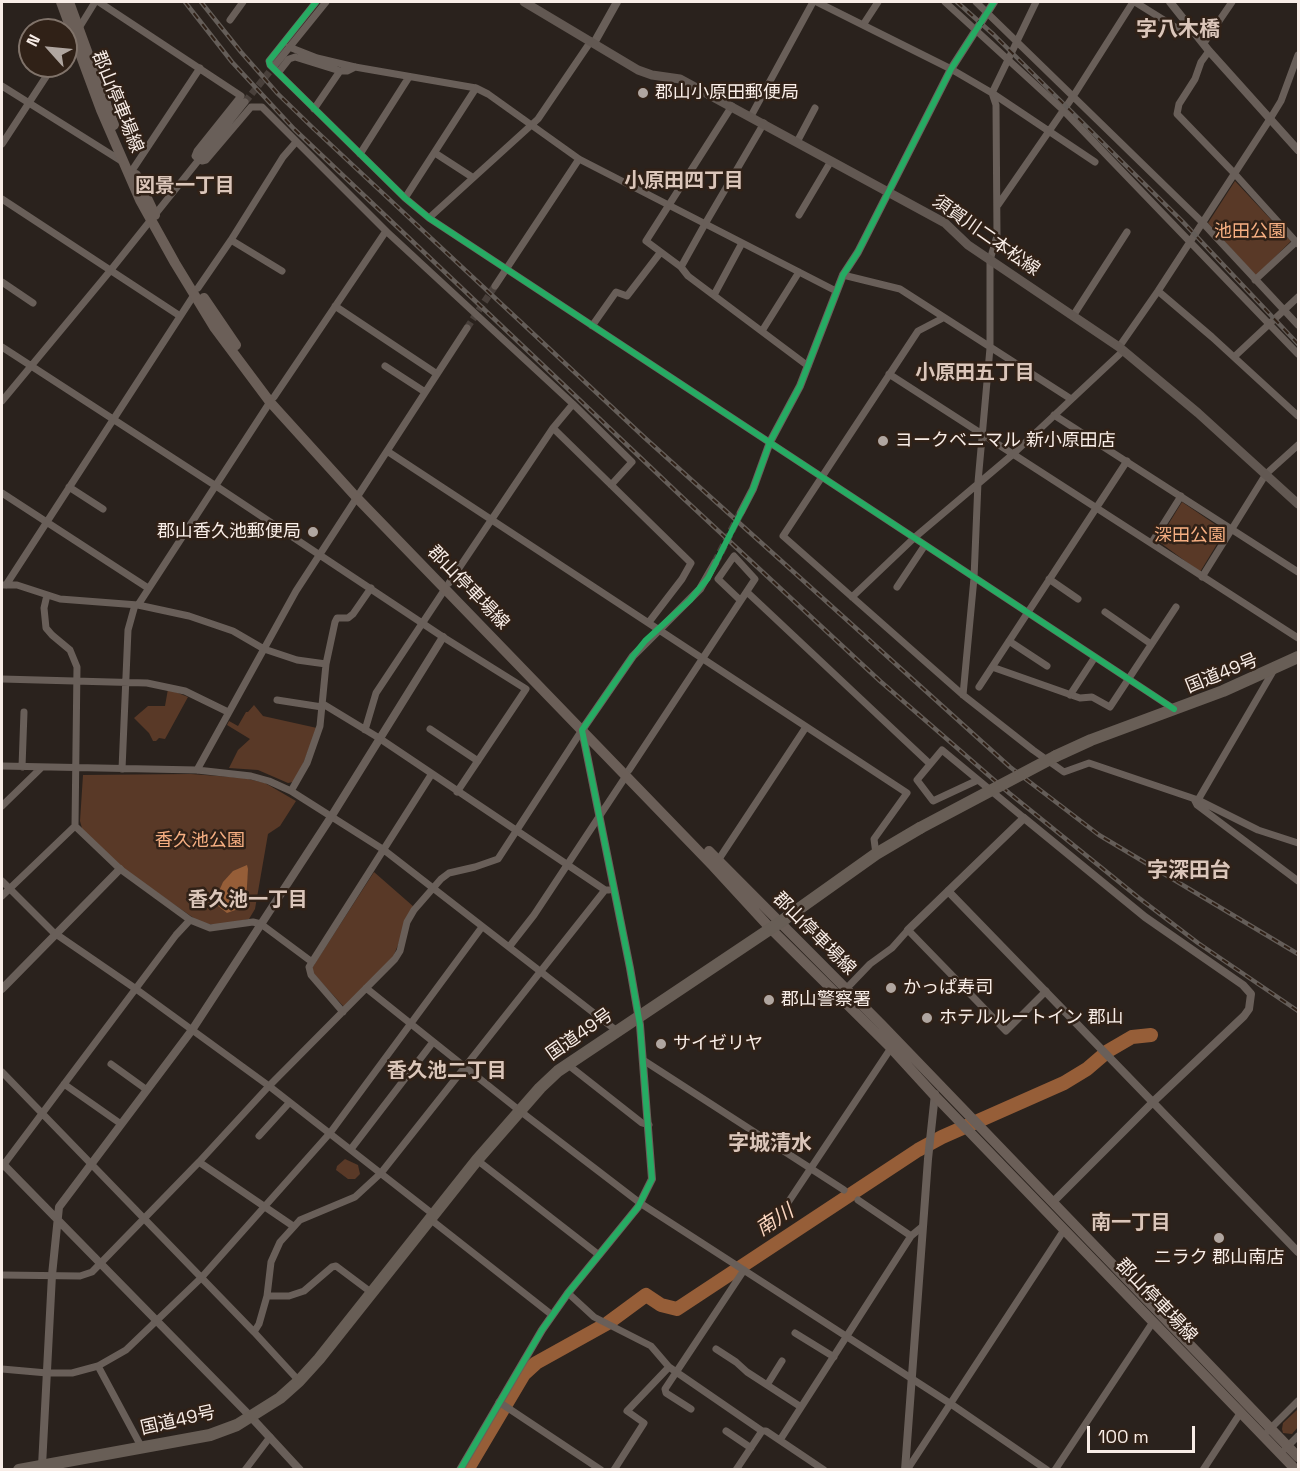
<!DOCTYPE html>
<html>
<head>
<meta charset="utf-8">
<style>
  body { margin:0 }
  #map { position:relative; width:1300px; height:1471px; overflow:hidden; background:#2a221d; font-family:"Space Grotesk",sans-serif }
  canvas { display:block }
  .frame { position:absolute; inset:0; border:3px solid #f8ede7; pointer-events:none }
  .north { position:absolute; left:18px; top:18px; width:60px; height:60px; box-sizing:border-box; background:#302117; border:2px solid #80736a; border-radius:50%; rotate:297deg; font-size:16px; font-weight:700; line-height:24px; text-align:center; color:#f8ede7 }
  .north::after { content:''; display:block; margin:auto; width:21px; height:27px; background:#b0a6a0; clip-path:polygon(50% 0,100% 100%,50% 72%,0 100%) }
  .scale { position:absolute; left:1087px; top:1426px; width:108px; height:27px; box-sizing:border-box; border:3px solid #f8ede7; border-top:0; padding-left:8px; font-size:18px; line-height:21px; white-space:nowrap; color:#f8ede7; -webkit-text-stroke:4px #302117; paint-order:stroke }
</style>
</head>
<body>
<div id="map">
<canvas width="1300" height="1471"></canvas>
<div class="frame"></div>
<div class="north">N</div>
<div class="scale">100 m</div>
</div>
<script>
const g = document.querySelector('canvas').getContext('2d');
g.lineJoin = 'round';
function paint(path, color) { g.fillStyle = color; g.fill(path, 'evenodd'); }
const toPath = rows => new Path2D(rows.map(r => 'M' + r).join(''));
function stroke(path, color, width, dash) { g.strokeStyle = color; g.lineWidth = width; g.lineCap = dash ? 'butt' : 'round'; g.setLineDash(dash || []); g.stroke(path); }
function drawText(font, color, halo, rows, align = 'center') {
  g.font = font + ' "Space Grotesk","Noto Sans JP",sans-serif'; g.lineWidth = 5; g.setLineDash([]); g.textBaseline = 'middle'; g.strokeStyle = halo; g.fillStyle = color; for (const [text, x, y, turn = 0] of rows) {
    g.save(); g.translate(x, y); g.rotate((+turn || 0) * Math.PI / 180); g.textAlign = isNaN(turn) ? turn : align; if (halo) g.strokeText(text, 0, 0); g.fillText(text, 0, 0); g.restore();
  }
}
paint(toPath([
  [1235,181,1291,241,1256,276,1208,223],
  [1182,502,1225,531,1200,572,1158,541],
  [168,689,188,697,165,739,159,738,156,741,153,741,149,733,134,718,148,706,165,706],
  [254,705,263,716,317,728,301,769,293,782,288,783,258,770,229,768,238,750,250,739,227,725,229,721,238,726,246,712,248,712],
  [191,774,244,778,265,783,296,801,280,826,268,834,255,909,249,919,217,925,201,923,127,872,83,832,80,821,83,775],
  [374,872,414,907,393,957,344,1007,313,973,312,968],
  [345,1159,358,1165,360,1174,355,1179,348,1179,336,1170,337,1166],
  [1298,1409,1298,1427,1292,1434,1283,1433,1282,1429,1283,1423]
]), '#593927');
paint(toPath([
  [247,865,248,869,246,903,241,908,227,913,218,906,219,891,223,882,233,871]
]), '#965e38');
stroke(toPath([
  [467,1470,524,1374,536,1363,608,1323,646,1295,661,1305,677,1309,918,1150,942,1137,1064,1083,1087,1069,1108,1051,1132,1037,1151,1035]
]), '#965e38', 14);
stroke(toPath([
  [245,102,275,65],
  [467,328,495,286]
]), '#49403b', 7, [7, 3.5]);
stroke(toPath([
  [715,563,741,512]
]), '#49403b', 8, [8, 4]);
stroke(toPath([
  [99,2,241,96,197,151,195,156,199,160,202,161,206,160,251,107,262,107,386,231,573,404,632,462,611,485],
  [316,2,269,61,270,65,405,198,429,218,1174,709],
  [817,2,951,69,992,93,1095,162],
  [945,2,1063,110,1298,354],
  [976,2,1202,222,1298,325],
  [1135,2,1175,27,1179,28,1188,24],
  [230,20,243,2],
  [863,25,878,2],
  [79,28,95,2],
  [1204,43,1232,2],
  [66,46,73,35],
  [289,47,317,58,355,67,476,88,488,94,579,159,836,291],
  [1209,51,1201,62,1195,79,1179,104,1177,114,1234,173,1298,244],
  [275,65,326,2],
  [278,73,289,59,295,57,340,71,347,71,355,67],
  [2,86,123,162],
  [732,106,646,241,681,267,688,276,808,366],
  [314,109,340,71],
  [751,116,813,2],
  [797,142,815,108],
  [2,144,53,66],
  [435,153,472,177],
  [360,154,409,77],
  [133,169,200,68],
  [405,198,476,88],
  [2,199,180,316],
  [998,205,1074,95,1133,2],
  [799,215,831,161],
  [429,218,538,119,591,41],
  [231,240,282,271],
  [681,267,705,224,764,123],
  [843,275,900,289,1071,399],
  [1255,280,1296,242],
  [2,282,33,303],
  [495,286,579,159],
  [198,288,231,240,283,157,296,142],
  [1158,291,1212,337,1298,416],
  [714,295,742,243],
  [335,306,437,374],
  [1073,316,1127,232],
  [943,318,918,331,783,536,963,695,1033,750,1064,772,1089,763,1198,800,1258,830,1298,843],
  [592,326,616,292,627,296,660,253],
  [762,331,799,272],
  [2,347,216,486,443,637,526,689,457,792],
  [1119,347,1158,291,1270,119,1281,101,1298,55],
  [1234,357,1298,297],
  [385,366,425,392],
  [889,374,1298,638],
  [274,397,386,231],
  [2,401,110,271,245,102],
  [1054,415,1298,572],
  [553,428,691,563,682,579,649,622],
  [387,451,907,793,874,839,876,854],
  [69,487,103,509],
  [2,493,148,588],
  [1152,542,1181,496],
  [1202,577,1266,474,1298,445],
  [1049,579,1078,599],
  [449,583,553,428,573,404],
  [3,585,17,585,60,599,138,605,189,616,233,631,264,649,297,660,326,664],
  [6,585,194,295],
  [897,587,925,545],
  [747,592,930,764],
  [852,597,914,538,1012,455,1123,351],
  [138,605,270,402],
  [1105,612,1151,644],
  [1009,641,1047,666],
  [992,667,1080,698,1092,697,1110,707,1176,607],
  [2,679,147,683,185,691,228,712],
  [979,687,1127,461],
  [963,695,974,578,978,482,990,348,990,260,997,236,996,105,992,93,1036,2],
  [1070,695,1095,657],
  [277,700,322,707],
  [323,704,379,738,605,890,609,890],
  [430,729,478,761],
  [365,730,376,693,445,589],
  [2,766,197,770,251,776,269,781,291,791,384,850,617,1031],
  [22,767,24,712],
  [122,769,128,630,135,605],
  [197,770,296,591,467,328],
  [629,770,755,579,734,556,718,579,740,600],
  [978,780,933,801,917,780,942,750,1024,818],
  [291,791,307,763,320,726,326,664,335,622,337,618,348,618,353,614,371,588],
  [1194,799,1197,805,1298,881],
  [1198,800,1275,668],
  [2,806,41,768],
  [75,826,120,869,190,920,210,928,253,922,261,924,312,962,431,775],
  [717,862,806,727],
  [2,881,53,932,136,989,269,1086,434,1215],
  [2,896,75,826,77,667,70,650,52,635,46,628,44,608,47,595],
  [509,947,534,915,626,776],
  [312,962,309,967,311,975,343,1012],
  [366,988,520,1111,640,1203,951,1404,1047,1470],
  [846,989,870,964,892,948,908,930,1006,1031,1046,991],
  [643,1060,844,1190],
  [111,1064,147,1090],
  [567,1064,642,1123,649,1125],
  [2,1072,254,1332,299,1381],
  [64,1084,121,1124],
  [259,1136,289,1103],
  [351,1149,433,1042],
  [477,1160,599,1255],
  [199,1162,293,1226],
  [2,1167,176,935,190,920],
  [858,1200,911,1236],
  [430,1219,552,1315],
  [769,1231,891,1048],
  [2,1275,80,1276,92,1272,199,1162,269,1086,395,959,400,951,407,922,414,910,441,879,449,873,475,867,498,859,582,730],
  [568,1293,594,1317,651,1346,669,1367,762,1431,766,1431,824,1470],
  [267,1296,289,1296,304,1291,332,1267,336,1266,372,1293],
  [254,1332,259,1324,267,1296,271,1262,280,1242,300,1220,355,1197,381,1173,605,890],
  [795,1333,834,1357],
  [716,1349,736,1362,747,1372,801,1407],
  [98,1366,142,1448],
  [2,1369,47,1373,72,1373,98,1366,126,1350,201,1278,330,1133,482,927],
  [767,1385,782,1361],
  [499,1402,601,1470],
  [691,1409,666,1393,665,1389,744,1270],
  [726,1431,751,1448],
  [1268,1431,1298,1401],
  [780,1440,911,1236,923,1226],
  [1285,1449,1298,1436],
  [245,1470,270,1437],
  [614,1470,644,1423,627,1411,669,1367],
  [736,1470,762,1431],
  [907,1470,1064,1230],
  [1055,1470,1153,1322],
  [1203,1470,1241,1412]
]), '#695f59', 7);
stroke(toPath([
  [1170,2,1209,51,1298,150],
  [594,43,617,2],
  [741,512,753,489,770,442,800,386,843,275,858,252,951,69,994,2],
  [948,891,1298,1252],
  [908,930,1024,818,1145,917,1243,985,1251,994,1249,1009,1244,1016,1154,1101,1053,1202],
  [2,989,120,869],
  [2,1163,251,1417,300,1470],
  [42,1466,52,1275,59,1207,192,1030,331,817,443,637],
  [460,1470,542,1330,568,1293,638,1207,652,1179,640,1025,630,968,582,730,633,656,700,589,715,563],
  [905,1470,928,1159,935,1094]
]), '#695f59', 8);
stroke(toPath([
  [524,2,638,70,652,75,680,79,945,223,968,245,1119,347,1198,413,1298,504]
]), '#625852', 9);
stroke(toPath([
  [61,2,101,110,140,200,175,263,214,327,270,402,357,498,713,866,771,929,891,1048,934,1095,1296,1470],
  [69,2,114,125],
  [136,175,155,215],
  [204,298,236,345],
  [709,851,882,1025,1298,1457]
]), '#6b5f58', 10);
stroke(toPath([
  [1056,756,1091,740,1223,691,1298,657],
  [19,1470,210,1435,237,1425,280,1398,299,1381,319,1359,477,1160,540,1088,558,1071,779,923,876,854,920,828]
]), '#685e56', 12);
const rail = toPath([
  [185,2,232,62,294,129,683,498,880,681,1009,793,1139,898,1198,943,1298,1011],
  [201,2,241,52,278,94,313,128,645,438,1010,767,1099,835,1298,954],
  [957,2,994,35,1182,221,1298,344]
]);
stroke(rail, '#645d58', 4.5);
stroke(rail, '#302117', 2, [7]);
stroke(toPath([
  [920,828,1056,756]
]), '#685e56', 12);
stroke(toPath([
  [316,2,269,61,270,65,405,198,429,218,1174,709],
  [460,1470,542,1330,568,1293,638,1207,652,1179,640,1025,630,968,582,730,633,656,645,641,690,600,708,578,753,489,770,442,800,386,843,275,858,252,951,69,994,2]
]), '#26ab63', 6);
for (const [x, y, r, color] of [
  [643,93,6,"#b0a6a0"],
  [883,441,6,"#b0a6a0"],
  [313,532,6,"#b0a6a0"],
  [891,988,6,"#b0a6a0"],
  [769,1000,6,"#b0a6a0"],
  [927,1018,6,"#b0a6a0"],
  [661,1044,6,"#b0a6a0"],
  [1219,1238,6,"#b0a6a0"]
]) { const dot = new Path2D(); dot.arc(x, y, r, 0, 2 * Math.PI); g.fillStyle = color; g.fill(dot); stroke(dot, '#302117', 2); }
drawText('18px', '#f8ede7', '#302117', [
  ["郡山小原田郵便局",655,93],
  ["ヨークベニマル 新小原田店",895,441],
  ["郡山香久池郵便局",301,532,"right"],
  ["かっぱ寿司",903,988],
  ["郡山警察署",781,1000],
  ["ホテルルートイン 郡山",939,1018],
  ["サイゼリヤ",673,1044],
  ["ニラク 郡山南店",1219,1258,"center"]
], 'left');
drawText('18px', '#f8ede7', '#302117', [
  ["郡山停車場線",117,102,68],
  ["須賀川二本松線",986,236,35],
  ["郡山停車場線",468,588,46],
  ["国道49号",1222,674,-22],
  ["郡山停車場線",814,934,45],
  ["国道49号",580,1035,-35],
  ["郡山停車場線",1156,1301,46],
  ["国道49号",178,1421,-13]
]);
drawText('18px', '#f6af82', '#302117', [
  ["池田公園",1250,232],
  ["深田公園",1190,536],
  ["香久池公園",200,841]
]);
drawText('bold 20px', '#dbc6ba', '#302117', [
  ["小原田四丁目",684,182],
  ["図景一丁目",185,187],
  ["小原田五丁目",975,374],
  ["香久池一丁目",248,901],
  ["香久池二丁目",447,1072],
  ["南一丁目",1131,1224]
]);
drawText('italic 20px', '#fad5bf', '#302117', [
  ["南川",775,1221,-33]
]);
drawText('bold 21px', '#dbc6ba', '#302117', [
  ["字八木橋",1178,30],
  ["字深田台",1189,871],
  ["字城清水",770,1144]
]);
</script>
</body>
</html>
